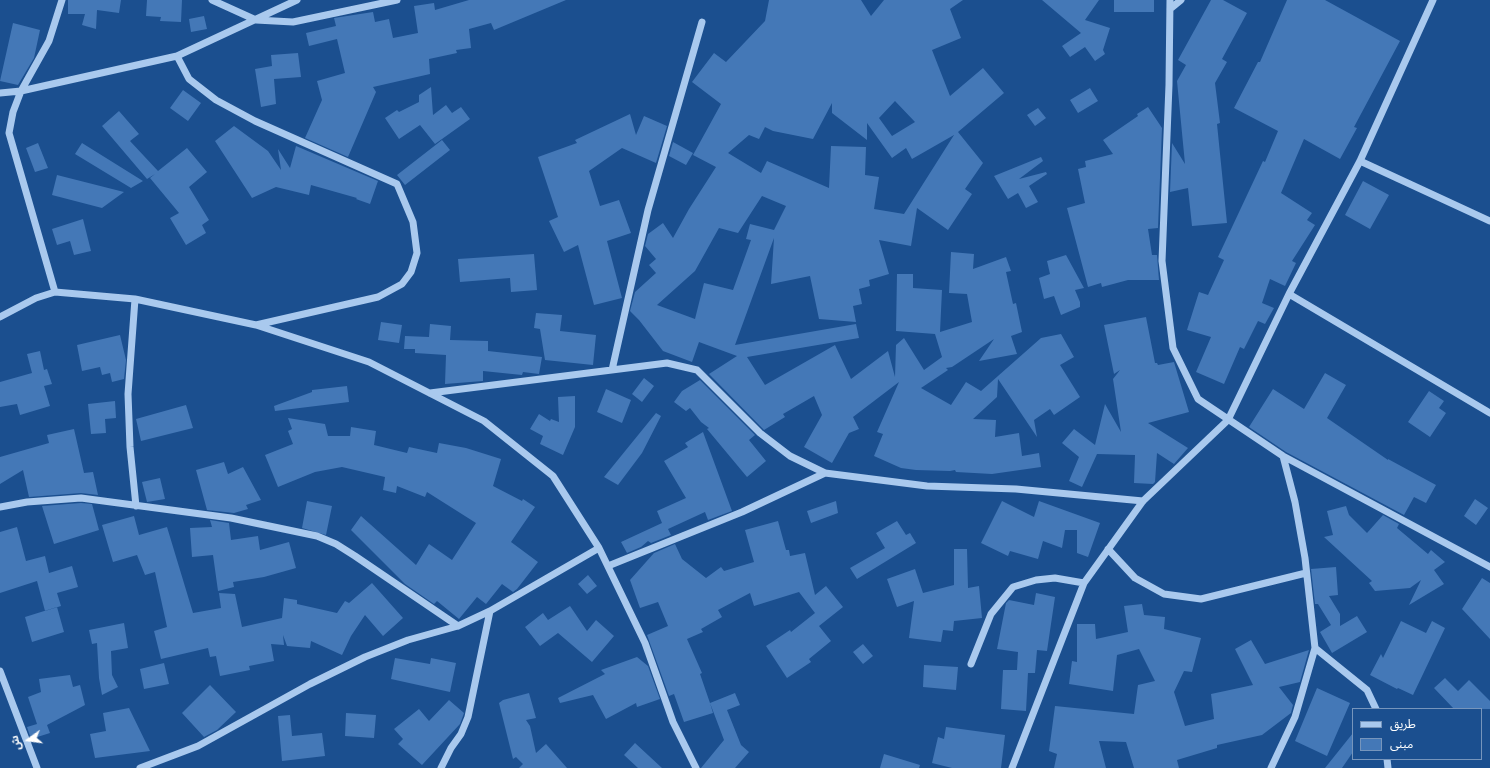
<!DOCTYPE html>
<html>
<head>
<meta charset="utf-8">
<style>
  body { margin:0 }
  #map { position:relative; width:1490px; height:768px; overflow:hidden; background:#1b4f8f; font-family:Signika,"Noto Sans Arabic",sans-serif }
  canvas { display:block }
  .legend { position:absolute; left:1352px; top:708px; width:130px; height:52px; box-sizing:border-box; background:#1b4f8f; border:1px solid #7695bc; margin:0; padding:5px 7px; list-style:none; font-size:12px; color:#fff }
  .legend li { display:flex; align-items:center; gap:8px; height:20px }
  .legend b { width:20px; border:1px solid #7695bc }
  .north { position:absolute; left:8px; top:720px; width:40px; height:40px; -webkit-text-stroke:3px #1b4f8f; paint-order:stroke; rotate:256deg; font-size:11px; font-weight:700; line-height:16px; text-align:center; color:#fff }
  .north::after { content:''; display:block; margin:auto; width:14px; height:18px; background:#fff; clip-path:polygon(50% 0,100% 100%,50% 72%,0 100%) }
</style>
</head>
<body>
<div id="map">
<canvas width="1490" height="768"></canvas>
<ul class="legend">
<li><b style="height:5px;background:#a9c9ee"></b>طريق</li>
<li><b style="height:11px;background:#4478b7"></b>مبنى</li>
</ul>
<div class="north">ش</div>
</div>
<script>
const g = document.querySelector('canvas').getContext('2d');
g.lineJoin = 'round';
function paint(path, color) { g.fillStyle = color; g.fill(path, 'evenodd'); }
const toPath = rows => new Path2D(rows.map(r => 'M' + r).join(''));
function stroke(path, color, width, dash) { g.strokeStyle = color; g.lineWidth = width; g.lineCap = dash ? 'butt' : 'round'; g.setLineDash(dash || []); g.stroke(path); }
paint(toPath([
  [68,0,121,0,119,13,97,10,96,29,82,25,85,14,68,14],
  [147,0,182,0,181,22,160,21,161,17,146,16],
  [469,0,566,0,494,30,491,23,469,29,471,48,456,50,457,53,429,59,430,74,373,87,376,92,348,157,305,138,322,100,317,81,345,73,337,39,309,46,306,33,336,26,334,18,373,12,375,22,389,19,393,38,418,33,414,6,434,3,435,10],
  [769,0,861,0,871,16,884,0,963,0,950,9,961,38,932,50,950,96,983,68,1004,93,958,132,983,163,965,189,972,194,948,230,917,208,911,246,879,240,889,274,869,280,870,286,859,289,862,304,853,306,856,322,819,319,810,276,771,284,774,238,735,345,856,324,859,338,747,357,765,385,835,345,851,379,888,351,895,377,896,345,904,338,924,370,942,357,935,334,896,331,897,274,913,274,913,288,942,290,940,332,972,322,967,294,949,293,951,252,974,254,973,269,1006,257,1011,271,1006,272,1013,304,1016,303,1022,332,1011,336,1017,354,979,361,994,339,952,367,946,368,948,370,921,388,951,405,966,382,981,391,1041,338,1061,334,1074,357,1060,365,1080,397,1054,415,1050,409,1034,420,1037,437,998,379,997,397,973,419,996,420,995,437,1019,433,1022,456,1039,453,1041,467,992,474,956,472,955,470,950,471,916,470,901,468,874,456,883,434,877,432,899,382,853,417,859,429,849,433,832,463,804,447,822,415,814,396,783,414,785,417,764,430,709,374,737,356,699,342,692,362,663,351,639,320,630,311,635,292,656,273,649,265,656,259,645,246,648,234,663,223,673,238,689,209,716,167,693,155,721,104,692,82,714,53,726,62,765,21],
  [895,101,915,122,892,136,879,118],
  [832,103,832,113,867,140,867,123,892,158,906,148,912,159,954,135,904,214,874,209,879,177,865,175,866,147,831,146,829,188,767,161,761,173,728,153,749,135,759,139,765,127,773,131,813,139],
  [762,196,786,206,774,230,750,224,746,239,751,240,733,290,704,283,695,319,657,305,695,271,719,228,738,233],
  [1042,0,1099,0,1085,20,1110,28,1103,50,1105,54,1095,61,1085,47,1070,57,1062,46,1081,33],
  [1114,0,1154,0,1154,12,1114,12],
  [1211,0,1223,0,1247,13,1222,59,1227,62,1215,83,1220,123,1217,124,1227,223,1192,226,1188,188,1170,192,1172,143,1185,164,1177,81,1186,65,1178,60],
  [1287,0,1325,0,1400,41,1354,127,1357,128,1340,159,1304,139,1281,193,1312,213,1307,220,1315,225,1292,261,1296,263,1285,286,1270,279,1262,303,1274,308,1265,324,1258,321,1244,349,1240,347,1224,384,1196,372,1211,337,1187,330,1199,292,1208,295,1224,260,1218,257,1263,161,1265,162,1278,131,1234,108,1258,62,1260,62],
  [204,16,207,29,191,32,189,19],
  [13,23,40,30,34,58,18,85,0,81],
  [298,53,301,77,274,79,276,104,261,107,255,69,272,66,271,55],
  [431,87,433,115,446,105,452,113,461,107,470,119,435,144,420,125,399,139,385,118,397,110,399,112,419,102,419,95],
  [1090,88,1098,101,1078,113,1070,100],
  [183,90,201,103,188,121,170,108],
  [1148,107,1162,128,1158,228,1148,229,1152,255,1157,255,1159,280,1128,280,1102,287,1101,283,1088,287,1067,208,1085,203,1078,169,1086,167,1085,161,1113,154,1103,140,1138,116,1137,114],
  [1038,108,1046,118,1035,126,1027,115],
  [119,111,139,134,130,141,158,171,187,148,207,172,189,187,209,220,202,225,206,233,186,245,170,218,179,213,150,178,155,174,147,179,102,126],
  [630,114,636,135,644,116,667,126,656,163,622,148,589,171,600,206,619,200,631,233,607,241,622,298,594,305,578,245,564,252,549,221,558,217,538,157,577,143,575,140],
  [234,126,268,151,281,170,278,149,290,168,296,146,378,181,370,204,356,199,357,198,311,185,309,195,276,187,252,198,215,141],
  [442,140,450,150,405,185,397,175],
  [673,142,693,153,686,165,669,156],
  [38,143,48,168,35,172,26,148],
  [82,143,143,181,131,188,75,154],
  [1041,157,1043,161,1019,179,1046,172,1047,174,1029,186,1038,202,1026,208,1018,193,1008,199,994,176],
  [57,175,124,192,102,208,52,195],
  [1363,181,1389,195,1370,229,1345,215],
  [83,219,91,251,74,255,70,241,57,245,52,229],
  [534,254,537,290,511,292,510,278,460,282,458,259],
  [1066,255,1084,288,1075,290,1080,302,1080,307,1061,315,1054,296,1044,299,1039,278,1050,274,1047,261],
  [536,313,562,315,560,331,596,335,593,365,545,360,540,329,534,328],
  [1146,317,1155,363,1157,363,1158,365,1174,362,1189,412,1148,423,1188,448,1174,464,1157,453,1155,482,1153,484,1134,483,1135,455,1097,454,1082,487,1069,481,1079,457,1062,443,1074,429,1095,445,1105,404,1121,432,1113,379,1120,370,1114,374,1104,325],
  [381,322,402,325,399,343,378,340],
  [430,324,451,326,450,340,488,341,488,351,542,357,539,374,523,372,522,375,483,371,483,381,445,384,446,355,415,353,415,349,404,349,405,336,429,337],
  [120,335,126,360,124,379,112,382,110,373,102,375,100,367,82,371,77,345],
  [40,351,44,370,47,369,52,384,44,386,50,406,20,415,17,404,0,407,0,382,32,373,27,354],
  [1325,373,1346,385,1327,418,1388,460,1388,459,1436,485,1426,503,1414,497,1404,515,1286,452,1249,427,1273,389,1304,409],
  [644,378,654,386,642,402,632,394],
  [700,380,755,435,749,440,766,461,747,477,707,429,709,428,701,422,690,408,686,411,674,402,682,391],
  [347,386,349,402,275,411,274,406,312,392,312,390],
  [606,389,631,400,622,423,597,412],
  [1429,391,1444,401,1439,408,1446,413,1430,437,1408,422],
  [575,396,575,427,563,455,540,444,543,436,530,429,539,414,550,421,551,419,559,422,558,397],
  [115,401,116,418,105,419,106,433,91,434,88,404],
  [186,405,193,428,141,441,136,419],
  [656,413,661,416,642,453,618,485,604,477],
  [288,418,325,424,328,436,350,436,351,427,376,431,374,445,407,453,409,447,437,453,439,443,466,448,501,459,493,486,522,501,523,499,535,507,511,542,538,562,517,589,513,592,502,584,486,604,477,597,459,619,437,601,434,604,405,584,351,530,361,516,416,565,429,544,452,560,476,523,427,492,425,497,397,486,396,493,383,490,385,477,342,467,315,472,278,487,265,455,293,444,288,431,292,429],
  [74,429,84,473,93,472,98,495,81,493,29,497,23,470,0,484,0,457,49,443,47,435],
  [703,432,732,511,708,520,705,512,668,529,671,535,651,543,648,541,641,547,627,553,621,542,662,523,657,511,686,498,664,461,688,447,685,443],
  [224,462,228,474,243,467,261,500,246,505,248,509,234,513,207,510,196,470],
  [160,478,165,499,147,502,142,482],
  [1475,499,1488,508,1476,525,1464,516],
  [307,501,332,506,326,535,302,528],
  [836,501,838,513,811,523,807,511],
  [1002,501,1034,517,1039,501,1100,523,1088,557,1077,553,1077,530,1065,530,1062,548,1043,541,1038,559,1010,551,1008,556,981,543],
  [81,503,92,504,99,530,54,544,42,506],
  [1346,506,1349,515,1367,533,1383,515,1399,524,1397,528,1428,554,1431,550,1445,562,1434,570,1444,584,1409,605,1421,580,1410,588,1375,591,1369,583,1372,581,1324,537,1333,535,1327,511],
  [134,516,139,535,167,527,193,613,221,608,219,593,235,594,242,627,282,618,284,598,297,600,297,604,337,613,345,601,349,603,372,583,403,618,383,636,365,615,351,636,342,655,311,641,310,648,287,646,283,635,284,645,271,644,274,661,249,666,250,670,220,676,216,656,210,657,208,648,161,659,154,631,167,627,155,572,145,575,137,555,113,562,102,525],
  [210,520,229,523,231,540,258,536,260,550,289,542,296,568,264,577,233,582,234,587,218,591,213,555,192,557,190,528,212,527],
  [778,521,786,550,789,550,790,556,805,553,815,595,826,586,843,607,819,626,831,641,809,659,811,662,787,678,766,646,790,630,791,632,815,613,799,592,754,606,750,593,718,610,722,617,701,629,703,632,687,639,702,673,700,674,710,703,735,693,740,705,727,710,741,745,749,752,735,768,701,768,724,740,710,703,713,713,684,722,674,694,669,696,647,635,668,626,658,602,640,608,630,580,654,553,675,544,682,559,706,578,721,567,724,571,754,562,745,530],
  [897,521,906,535,910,533,916,543,857,579,850,568,885,548,876,533],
  [17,527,26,561,45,556,49,573,72,566,78,587,57,593,61,606,45,611,37,581,0,593,0,532],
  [954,549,967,549,968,588,979,586,982,618,954,621,953,631,943,630,941,642,909,638,914,601,897,607,887,579,915,569,923,593,954,585],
  [1336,567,1338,595,1329,596,1340,614,1340,626,1357,616,1367,632,1332,653,1320,632,1331,625,1318,604,1315,604,1311,569],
  [588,575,597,586,587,594,578,584],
  [1482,578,1490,583,1490,639,1462,609],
  [1036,593,1055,597,1047,651,1037,650,1035,673,1028,673,1026,711,1001,709,1003,670,1017,670,1018,652,997,649,1006,603,1009,600,1034,605],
  [1142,604,1144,615,1165,617,1164,629,1201,638,1192,672,1184,671,1174,692,1185,726,1214,719,1211,694,1253,685,1235,649,1251,640,1265,664,1309,650,1300,682,1279,687,1293,705,1291,713,1262,735,1217,745,1217,748,1177,760,1179,768,1134,768,1126,742,1099,741,1106,768,1054,768,1057,754,1049,751,1055,706,1134,714,1138,685,1155,681,1139,649,1117,655,1113,691,1069,684,1072,661,1077,662,1077,624,1095,624,1096,639,1128,632,1124,606],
  [570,606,587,631,596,620,614,636,592,662,558,633,540,646,525,627,543,613,548,620],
  [57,607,64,632,32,642,25,617],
  [1401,621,1426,633,1432,621,1445,628,1413,695,1398,688,1397,689,1370,675,1381,654,1383,658],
  [124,623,128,648,111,651,112,675,118,687,102,695,99,678,97,643,92,644,89,630],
  [863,644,873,656,863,664,853,652],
  [637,657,648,666,660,699,637,707,636,703,606,719,593,695,560,703,558,698,605,674,601,670],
  [395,658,430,664,431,658,456,663,450,692,391,679],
  [164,663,169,684,144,689,140,669],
  [924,665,958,667,956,690,923,687],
  [70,675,73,687,80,685,85,705,47,725,50,733,31,739,27,727,37,724,28,697,41,692,39,679],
  [1445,678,1458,691,1469,680,1490,701,1490,709,1454,709,1434,688],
  [210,685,236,712,217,730,204,737,182,713],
  [1317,688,1350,703,1327,756,1295,741],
  [529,693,536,718,526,720,530,726,536,753,546,744,567,768,519,768,523,764,516,757,513,759,499,703,503,700],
  [449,700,464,713,463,716,460,724,422,765,398,744,403,739,394,729,419,709,429,721],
  [129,708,150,751,95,758,90,734,106,731,103,713],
  [346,713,376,715,374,738,345,736],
  [290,715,292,736,322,733,325,756,282,761,278,716],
  [946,727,1005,735,1001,768,952,768,932,763,938,737,944,739],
  [1353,733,1353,752,1342,768,1325,768],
  [635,743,662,768,638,768,624,755],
  [884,754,920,765,919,768,880,768]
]), '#4478b7');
stroke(toPath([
  [212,0,256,20,293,22,397,0],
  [1170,0,1169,85,1162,261,1173,348,1198,399,1283,456,1490,567],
  [1170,9,1181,0],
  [177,56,189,79,216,100,255,121,397,184,413,222,417,253,411,272,402,284,378,297,256,325],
  [0,93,21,91,177,56,297,0],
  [1360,161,1490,221],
  [55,292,9,133,13,112,21,91,49,41,62,0],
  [1289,294,1490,413],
  [135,299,128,394,130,447,136,506],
  [0,317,36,298,55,292,135,299,256,325,369,362,484,421,553,476,599,548,645,643,673,722,696,768],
  [612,370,648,210,702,22],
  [430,393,667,363,697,370,760,433,790,456,825,473,927,486,1016,489,1143,501],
  [0,507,27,502,81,498,231,518,317,536,336,544,355,556,458,626],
  [1108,549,1135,578,1164,594,1201,599,1306,573],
  [608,566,742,512,825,473],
  [1315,648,1367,690,1376,709],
  [971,664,991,614,1013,587,1036,580,1055,578,1084,583],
  [0,671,37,768],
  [1387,759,1388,768],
  [140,768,198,746,310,684,365,657,408,640,458,626,490,611,599,548],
  [441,768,451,748,461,734,468,717,490,611],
  [1012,768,1084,583,1143,501,1228,420,1289,294,1360,161,1433,0],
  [1271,768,1295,717,1315,648,1305,558,1295,502,1283,456]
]), '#a9c9ee', 7);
</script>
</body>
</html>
